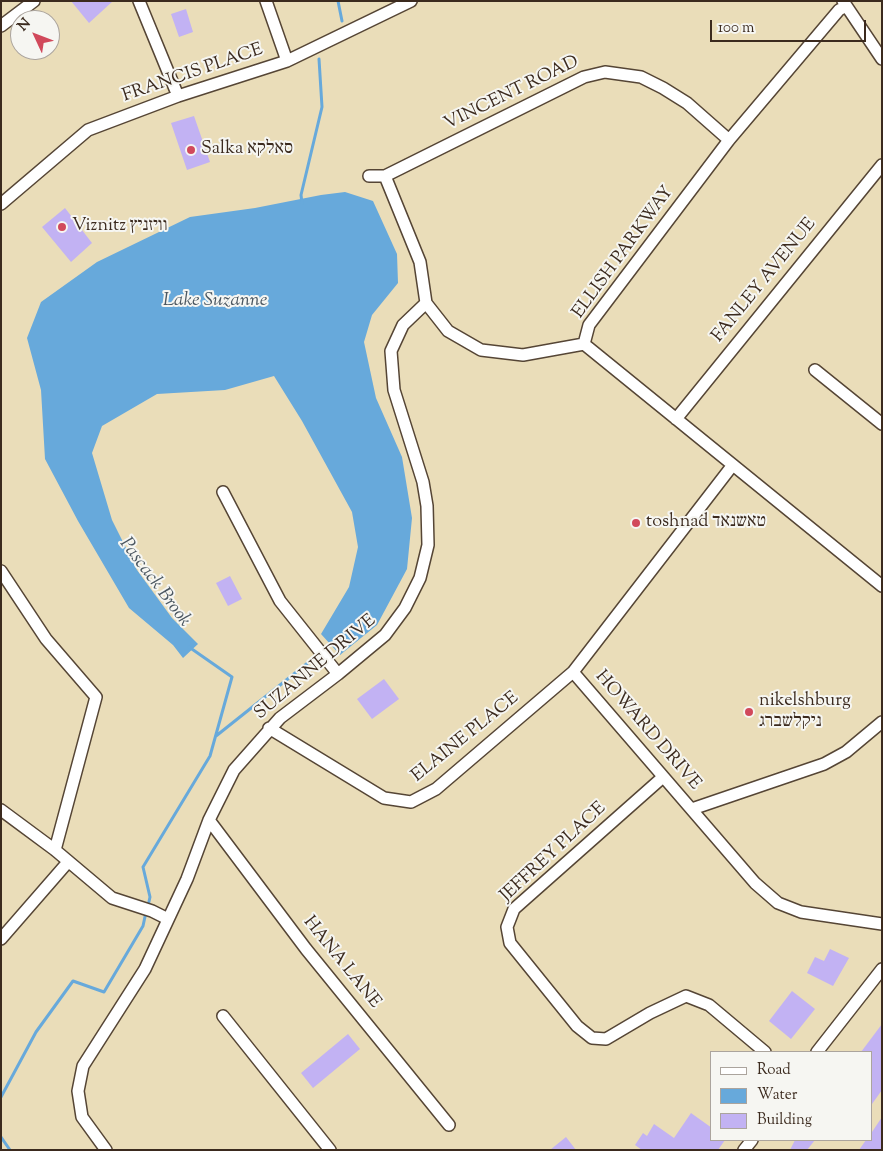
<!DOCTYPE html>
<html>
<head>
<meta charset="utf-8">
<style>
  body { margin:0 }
  #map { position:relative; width:883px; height:1151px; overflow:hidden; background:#eaddb9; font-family:"Sorts Mill Goudy",serif }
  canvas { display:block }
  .frame { position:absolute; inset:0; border:2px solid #3b2a1e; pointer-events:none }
  .legend { position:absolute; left:710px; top:1051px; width:162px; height:90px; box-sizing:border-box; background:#f6f6f2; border:1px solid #aba49d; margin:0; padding:6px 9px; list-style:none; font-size:15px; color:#3b2a1e }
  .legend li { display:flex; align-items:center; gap:10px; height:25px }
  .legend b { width:25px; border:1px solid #aba49d }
  .north { position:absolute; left:10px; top:10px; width:50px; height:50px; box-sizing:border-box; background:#f6f6f2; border:1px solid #aba49d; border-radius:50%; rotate:313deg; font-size:14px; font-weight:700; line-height:20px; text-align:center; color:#3b2a1e }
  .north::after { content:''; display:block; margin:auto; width:18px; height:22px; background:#d1495b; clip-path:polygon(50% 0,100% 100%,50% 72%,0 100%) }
  .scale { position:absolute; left:710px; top:20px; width:156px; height:22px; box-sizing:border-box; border:2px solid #3b2a1e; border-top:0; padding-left:6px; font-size:15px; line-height:18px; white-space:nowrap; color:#3b2a1e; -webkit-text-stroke:4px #f6f6f2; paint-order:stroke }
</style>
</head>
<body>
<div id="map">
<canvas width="883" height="1151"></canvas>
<div class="frame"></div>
<ul class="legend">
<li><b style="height:6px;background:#fff"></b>Road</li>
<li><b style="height:14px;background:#67a9db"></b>Water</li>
<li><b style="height:14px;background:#c2b2f3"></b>Building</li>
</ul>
<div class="north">N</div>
<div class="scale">100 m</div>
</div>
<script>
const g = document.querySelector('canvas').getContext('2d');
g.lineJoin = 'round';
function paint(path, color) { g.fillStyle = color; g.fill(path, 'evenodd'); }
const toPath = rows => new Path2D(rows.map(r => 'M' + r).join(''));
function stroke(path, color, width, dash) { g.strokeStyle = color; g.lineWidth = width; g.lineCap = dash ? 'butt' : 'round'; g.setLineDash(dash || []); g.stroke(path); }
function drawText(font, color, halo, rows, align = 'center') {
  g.font = font + ' "Sorts Mill Goudy","Frank Ruhl Libre",serif'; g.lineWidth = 4; g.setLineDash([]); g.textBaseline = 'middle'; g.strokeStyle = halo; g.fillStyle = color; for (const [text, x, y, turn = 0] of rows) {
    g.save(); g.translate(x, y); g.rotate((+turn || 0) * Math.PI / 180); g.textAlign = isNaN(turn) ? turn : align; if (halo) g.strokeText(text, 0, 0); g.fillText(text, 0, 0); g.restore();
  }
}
paint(toPath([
  [345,192,373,201,397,254,398,283,372,315,364,342,376,398,402,457,412,518,407,569,377,625,340,655,321,634,349,587,358,547,352,512,302,421,274,376,225,390,157,394,102,426,92,453,112,520,137,570,172,618,198,644,183,658,173,645,129,608,78,521,45,459,41,390,27,338,41,302,97,262,190,217,255,208,321,195]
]), '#67a9db');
stroke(toPath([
  [338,1,342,21],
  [302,203,301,195,322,107,319,59],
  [216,736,314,658],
  [148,906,150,897,143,867,210,756,232,677,189,647],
  [1,1097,36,1032,73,981,104,992,143,926,146,912],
  [1,1137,10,1150]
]), '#67a9db', 3);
paint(toPath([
  [71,1,113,1,89,23],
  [186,9,193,32,179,37,171,14],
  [194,116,210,162,187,170,171,123],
  [65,208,92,243,71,262,42,227],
  [230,576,242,599,228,606,216,583],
  [384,679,399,699,372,719,357,699],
  [830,949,849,958,833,986,807,973,815,957,824,961],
  [792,991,815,1009,791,1039,769,1021],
  [882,1024,882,1090,872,1104,872,1052,861,1052],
  [348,1034,360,1049,313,1088,301,1073],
  [691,1113,712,1128,712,1140,725,1140,718,1150,642,1150,635,1145,643,1133,647,1136,654,1124,674,1138],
  [882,1117,882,1150,859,1150,866,1140,872,1140,872,1132],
  [566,1137,576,1150,550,1150],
  [795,1140,815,1140,807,1150,790,1150]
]), '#c2b2f3');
const minor = toPath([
  [139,1,178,96],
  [266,1,287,61],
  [843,1,882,59],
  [1,26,34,1],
  [369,176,385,176],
  [1,204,88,130,178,96,287,61,411,1],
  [584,344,523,355,481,350,448,331,426,303,420,262,385,176,584,77,605,72,641,77,663,88,687,103,729,140],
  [584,344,589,325,729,140,839,10,846,6],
  [584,344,882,586],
  [815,370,882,424],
  [676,419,882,165],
  [732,466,573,672,755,883,778,903,801,912,882,924],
  [223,492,280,601,338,674],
  [1,571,46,639,96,697,55,850],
  [269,728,384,798,411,802,436,789,573,672],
  [663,777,514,909,507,927,510,943,577,1026,592,1038,606,1039,650,1013,686,996,709,1005,765,1052],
  [692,809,824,764,846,752,882,722],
  [1,810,55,850,112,898,152,911,168,919],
  [209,820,306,949,449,1125],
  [1,939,68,862],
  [223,1016,330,1150],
  [817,1052,882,969],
  [106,1150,82,1117,78,1091,83,1066,145,969,187,879,209,820,234,770,280,718,338,674,385,635,405,608,420,578,428,545,427,506,423,482,394,390,391,351,403,325,426,303],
  [744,1150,752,1140]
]);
stroke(minor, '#554535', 14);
stroke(minor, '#fff', 11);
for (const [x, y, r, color] of [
  [191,150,5,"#d1495b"],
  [62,227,5,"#d1495b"],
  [636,523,5,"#d1495b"],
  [749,712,5,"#d1495b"]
]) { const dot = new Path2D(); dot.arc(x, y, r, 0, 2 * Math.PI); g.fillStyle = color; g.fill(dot); stroke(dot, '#f6f6f2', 2); }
drawText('18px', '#3b2a1e', '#f6f6f2', [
  ["FRANCIS PLACE",193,74,-19],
  ["VINCENT ROAD",512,94,-26],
  ["ELLISH PARKWAY",624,253,-54],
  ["FANLEY AVENUE",765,281,-51],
  ["SUZANNE DRIVE",316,668,-40],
  ["HOWARD DRIVE",647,731,49],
  ["ELAINE PLACE",466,738,-39],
  ["JEFFREY PLACE",554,853,-43],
  ["HANA LANE",341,963,51]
]);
drawText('18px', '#3b2a1e', '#f6f6f2', [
  ["Salka סאלקא",201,150],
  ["Viznitz וויזניץ",72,227],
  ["toshnad טאשנאד",646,523],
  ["nikelshburg",759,702],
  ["ניקלשברג",759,723]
], 'left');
drawText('italic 19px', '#4a5660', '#f6f6f2', [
  ["Lake Suzanne",215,302],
  ["Pascack Brook",154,583,53]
]);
</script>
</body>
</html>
